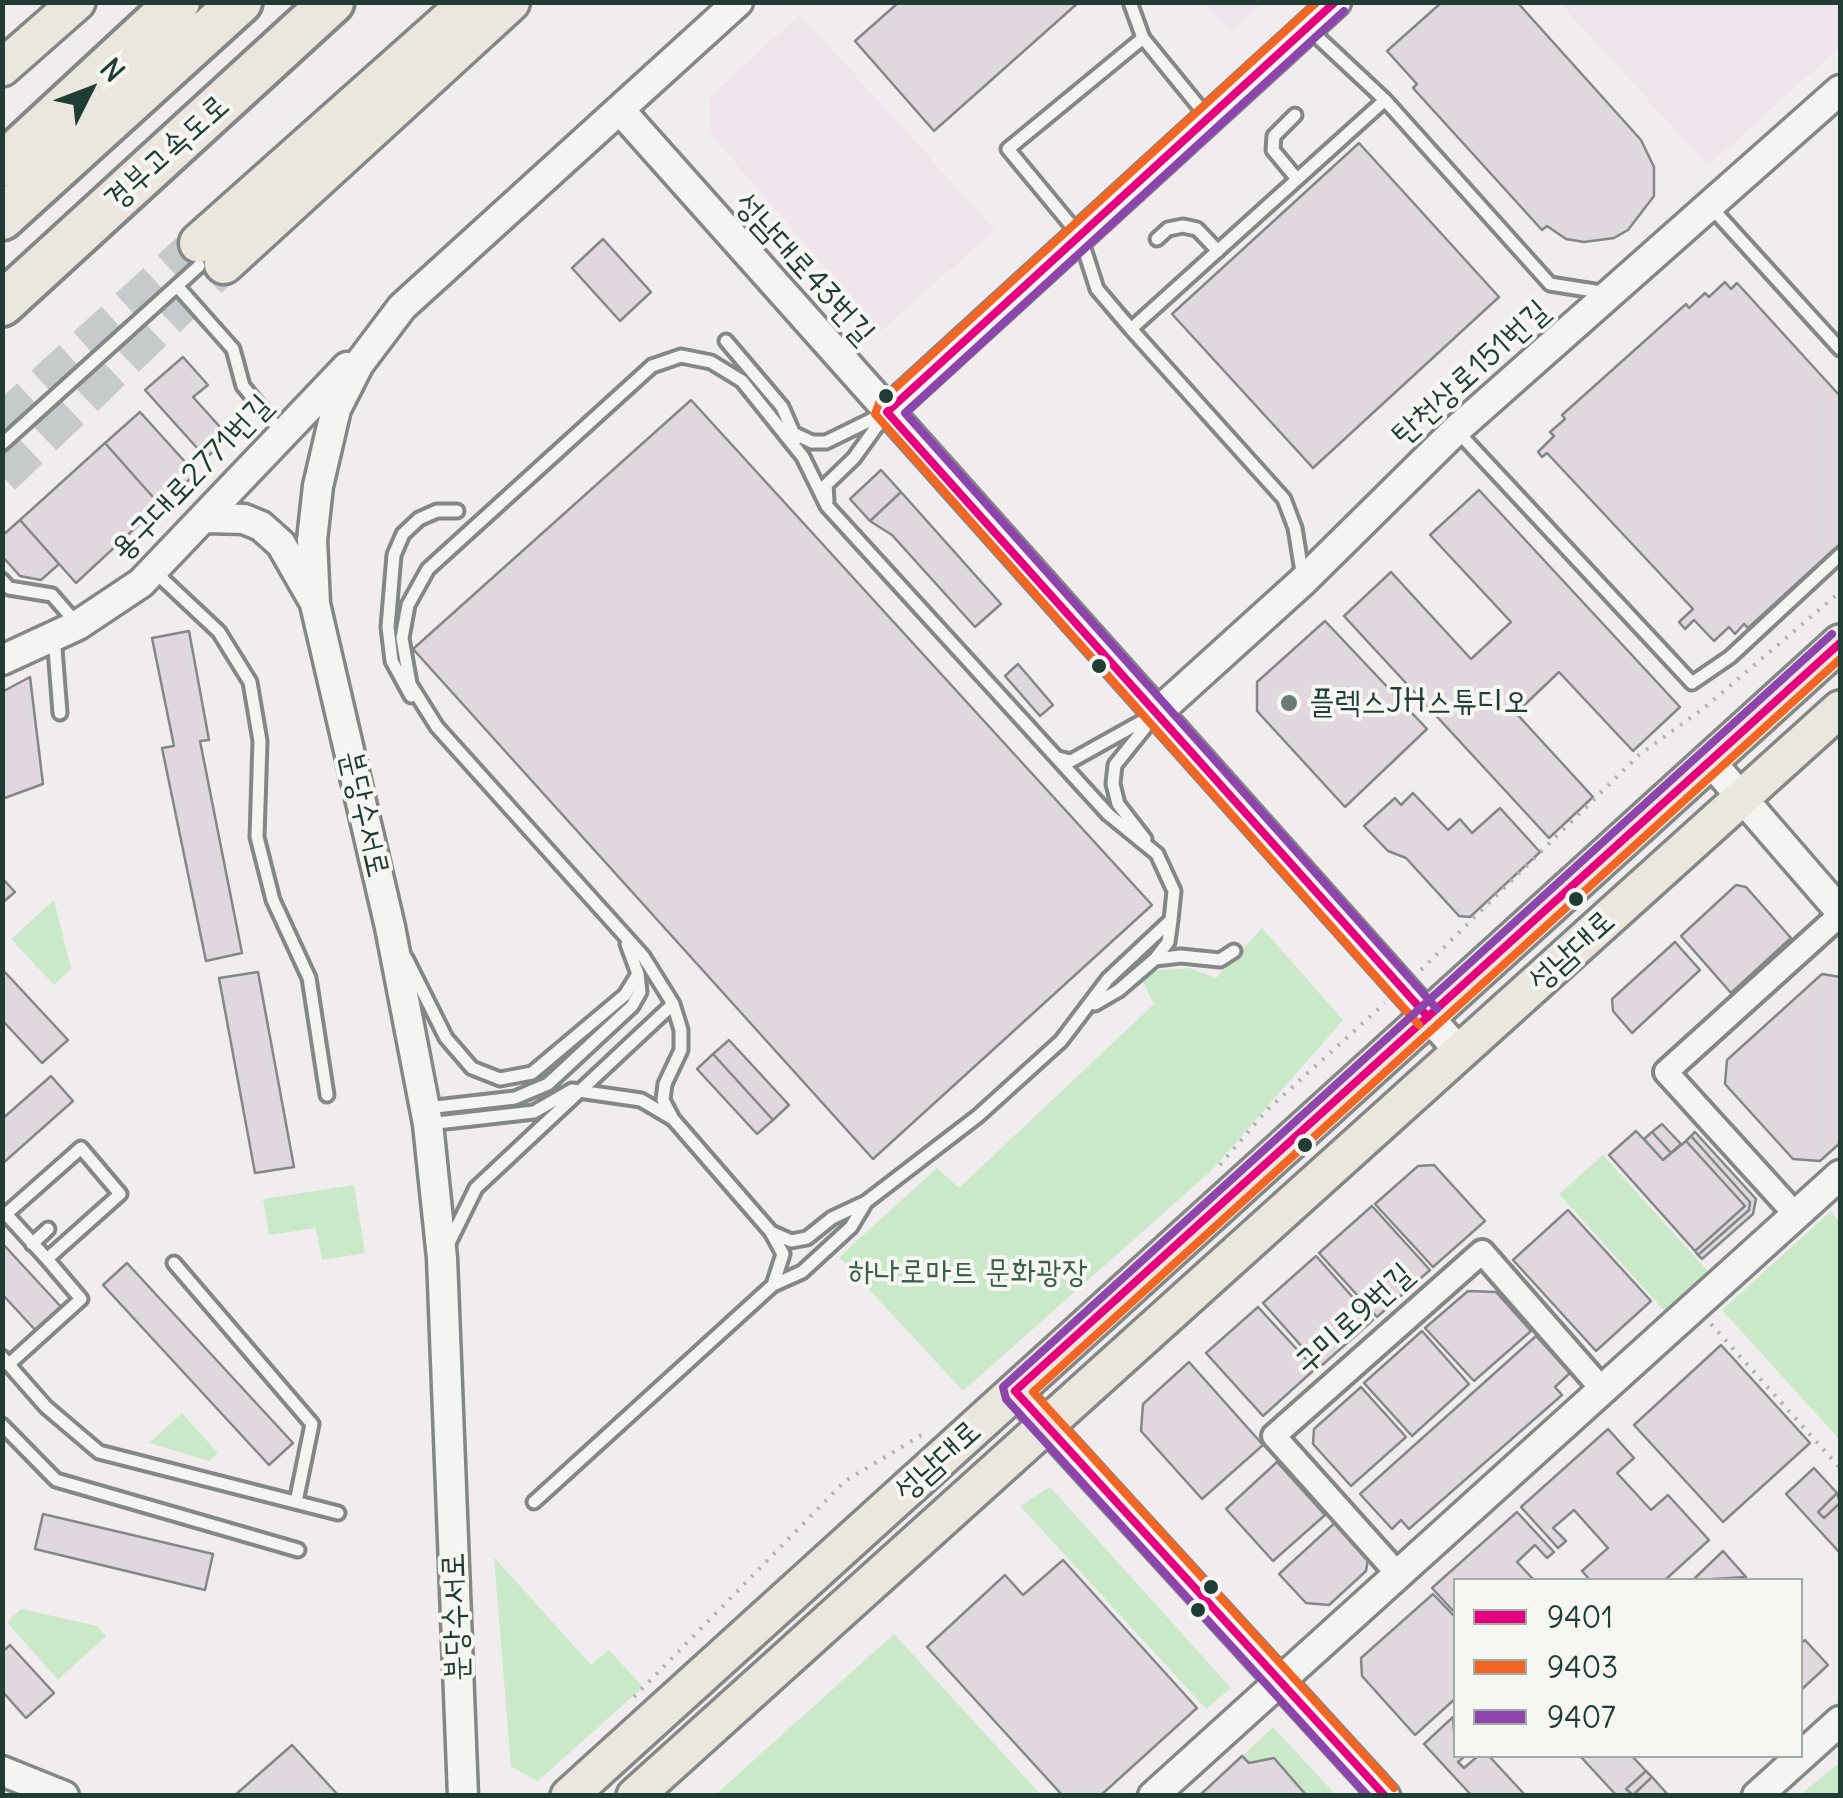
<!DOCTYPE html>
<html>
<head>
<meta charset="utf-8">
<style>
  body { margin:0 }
  #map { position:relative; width:1843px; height:1798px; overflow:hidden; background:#f1edef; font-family:Delius,sans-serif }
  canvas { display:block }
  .frame { position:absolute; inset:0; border:5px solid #1f3d34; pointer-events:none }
  .legend { position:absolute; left:1453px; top:1578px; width:350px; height:180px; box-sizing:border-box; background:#f6f6f2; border:2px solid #a0aca6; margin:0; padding:12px 18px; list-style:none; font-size:30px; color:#1f3d34 }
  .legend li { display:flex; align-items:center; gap:20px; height:50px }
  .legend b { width:50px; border:2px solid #a0aca6 }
  .north { position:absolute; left:40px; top:40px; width:100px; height:100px; -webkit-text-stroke:8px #f6f6f2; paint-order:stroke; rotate:48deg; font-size:28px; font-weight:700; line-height:40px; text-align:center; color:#1f3d34 }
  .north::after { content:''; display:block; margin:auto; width:35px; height:45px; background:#1f3d34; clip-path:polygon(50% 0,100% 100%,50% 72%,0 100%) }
</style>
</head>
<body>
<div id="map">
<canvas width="1843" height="1798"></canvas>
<div class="frame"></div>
<ul class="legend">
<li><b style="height:12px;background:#e5007d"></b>9401</li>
<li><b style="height:12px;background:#f26522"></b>9403</li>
<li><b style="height:12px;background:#8e44ad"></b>9407</li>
</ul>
<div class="north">N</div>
</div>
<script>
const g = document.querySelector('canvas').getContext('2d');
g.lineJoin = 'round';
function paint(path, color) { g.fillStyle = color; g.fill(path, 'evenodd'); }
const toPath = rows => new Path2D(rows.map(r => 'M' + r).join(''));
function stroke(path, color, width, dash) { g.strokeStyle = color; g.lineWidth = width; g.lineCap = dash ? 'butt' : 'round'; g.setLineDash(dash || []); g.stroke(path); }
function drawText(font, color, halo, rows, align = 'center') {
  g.font = font + ' Delius,"Poor Story",sans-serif'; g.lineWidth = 8; g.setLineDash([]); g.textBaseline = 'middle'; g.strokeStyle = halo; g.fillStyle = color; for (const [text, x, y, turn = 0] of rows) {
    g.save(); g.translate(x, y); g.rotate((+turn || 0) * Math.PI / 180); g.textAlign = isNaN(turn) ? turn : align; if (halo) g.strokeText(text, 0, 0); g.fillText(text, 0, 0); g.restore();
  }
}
paint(toPath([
  [1204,3,1263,3,1230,32],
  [1560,3,1840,3,1840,47,1708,166],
  [800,14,995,230,881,331,711,135,709,98]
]), '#f0e4ed');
paint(toPath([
  [54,900,71,969,54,985,11,939],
  [1262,928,1343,1020,1211,1171,963,1391,839,1257,937,1168,959,1188,1154,1004,1141,978,1160,970,1189,968,1216,978],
  [1603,1155,1714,1278,1670,1317,1559,1194],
  [354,1185,365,1253,322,1260,316,1228,269,1235,263,1199],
  [1831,1211,1840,1222,1840,1440,1722,1310],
  [182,1413,218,1453,209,1461,149,1443],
  [1050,1487,1231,1688,1206,1709,1020,1506],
  [494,1557,591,1665,609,1650,643,1687,538,1781,511,1767],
  [21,1609,97,1626,106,1636,58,1680,7,1622],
  [894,1634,1041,1795,715,1795],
  [1273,1727,1336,1795,1307,1795,1274,1758,1249,1763,1242,1756],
  [1840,1762,1840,1795,1800,1795]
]), '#cae9c9');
const building = toPath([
  [899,2,1079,2,934,131,855,41,899,2],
  [1442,2,1517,2,1641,140,1654,167,1654,196,1628,230,1614,238,1584,242,1566,239,1547,226,1542,230,1413,88,1417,84,1387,51,1442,2],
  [1359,143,1499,297,1313,468,1172,314,1359,143],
  [603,239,651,292,620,321,572,268,603,239],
  [1725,282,1731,289,1737,283,1840,396,1840,544,1748,628,1744,624,1735,634,1729,627,1714,641,1694,620,1685,629,1679,622,1693,609,1547,453,1542,457,1538,452,1554,436,1550,432,1565,419,1562,415,1686,304,1689,308,1705,293,1709,297,1725,282],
  [183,357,208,385,193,397,229,437,206,458,145,390,183,357],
  [691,400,1152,905,873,1159,413,649,691,400],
  [140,412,196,474,160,505,105,443,140,412],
  [105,443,160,505,76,583,20,520,105,443],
  [881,470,901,492,870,521,850,499,881,470],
  [1479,490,1680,707,1633,751,1559,672,1516,713,1593,797,1549,838,1344,616,1391,572,1471,659,1511,622,1430,535,1479,490],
  [901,492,1001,604,975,627,892,535,870,521,901,492],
  [20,520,59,564,41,580,20,576,2,556,2,536,20,520],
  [1325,621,1427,729,1345,807,1257,711,1257,682,1325,621],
  [189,631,209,740,200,741,242,953,206,961,162,748,174,746,152,638,189,631],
  [1018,664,1053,705,1040,716,1005,676,1018,664],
  [30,677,43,784,2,799,2,692,30,677],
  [1413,793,1448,830,1460,819,1472,833,1500,808,1540,852,1470,917,1459,916,1406,858,1388,851,1364,826,1395,798,1401,805,1413,793],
  [2,878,15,892,2,903,2,878],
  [1736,885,1746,887,1791,938,1731,993,1681,936,1736,885],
  [1675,942,1700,970,1632,1033,1613,1011,1612,999,1675,942],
  [2,969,68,1040,42,1063,2,1020,2,969],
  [258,972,294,1167,255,1173,219,978,258,972],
  [1822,974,1840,977,1840,1143,1820,1161,1793,1159,1725,1084,1727,1060,1822,974],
  [729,1040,789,1105,773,1120,713,1054,729,1040],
  [713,1054,773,1120,757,1134,697,1069,713,1054],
  [51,1076,73,1101,2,1164,2,1119,51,1076],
  [1662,1124,1681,1144,1671,1153,1652,1132,1662,1124],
  [1636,1131,1663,1160,1686,1141,1745,1206,1695,1251,1609,1155,1636,1131],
  [1652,1132,1671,1153,1663,1160,1644,1139,1652,1132],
  [1695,1132,1756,1199,1753,1214,1702,1259,1698,1255,1749,1210,1750,1202,1691,1136,1695,1132],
  [1691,1136,1750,1202,1749,1210,1698,1255,1695,1251,1745,1206,1686,1141,1691,1136],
  [1434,1165,1485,1221,1433,1267,1375,1204,1418,1166,1434,1165],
  [1372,1206,1430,1270,1377,1317,1319,1253,1372,1206],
  [1568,1210,1651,1301,1596,1351,1513,1260,1568,1210],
  [2,1243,63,1309,37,1332,2,1294,2,1243],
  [1316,1256,1373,1320,1320,1367,1263,1303,1316,1256],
  [127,1263,293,1443,269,1465,103,1285,127,1263],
  [1468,1291,1496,1292,1531,1331,1474,1381,1425,1328,1468,1291],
  [1258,1307,1315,1369,1263,1416,1206,1353,1258,1307],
  [1422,1331,1469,1384,1412,1436,1364,1383,1422,1331],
  [1536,1336,1570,1373,1555,1387,1562,1395,1409,1529,1401,1520,1392,1529,1360,1494,1536,1336],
  [1721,1345,1810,1443,1723,1522,1634,1425,1721,1345],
  [1189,1362,1263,1445,1202,1499,1141,1431,1143,1404,1189,1362],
  [1361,1387,1406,1437,1351,1486,1313,1444,1314,1429,1361,1387],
  [1608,1429,1634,1458,1617,1473,1651,1510,1668,1495,1709,1540,1665,1580,1590,1580,1582,1571,1608,1548,1574,1510,1553,1528,1566,1541,1558,1548,1521,1507,1608,1429],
  [1277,1462,1325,1515,1273,1561,1226,1509,1277,1462],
  [1814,1468,1837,1493,1818,1512,1824,1518,1840,1503,1840,1553,1786,1494,1814,1468],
  [1837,1493,1840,1503,1824,1518,1818,1512,1837,1493],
  [1517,1512,1554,1552,1547,1558,1535,1545,1517,1562,1534,1580,1456,1580,1456,1614,1432,1588,1517,1512],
  [43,1514,213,1554,205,1590,35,1549,43,1514],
  [1338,1520,1369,1554,1366,1571,1329,1605,1306,1603,1279,1574,1338,1520],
  [1723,1551,1746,1577,1697,1580,1695,1578,1723,1551],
  [1063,1560,1197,1708,1100,1796,1063,1796,927,1647,1005,1575,1023,1595,1063,1560],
  [1433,1594,1456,1618,1456,1698,1415,1735,1362,1676,1361,1658,1433,1594],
  [1805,1640,1828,1665,1800,1691,1800,1644,1805,1640],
  [10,1645,54,1693,26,1718,2,1691,2,1652,10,1645],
  [1453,1717,1456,1756,1465,1756,1458,1762,1464,1768,1478,1756,1489,1756,1526,1796,1472,1796,1424,1744,1453,1717],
  [292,1745,339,1796,234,1796,292,1745],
  [1242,1756,1249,1763,1274,1758,1307,1796,1199,1796,1242,1756],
  [1580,1756,1632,1756,1646,1771,1626,1789,1633,1795,1652,1777,1669,1796,1617,1796,1580,1756],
  [1646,1771,1652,1777,1633,1795,1626,1789,1646,1771]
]);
paint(building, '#e0d7df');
stroke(building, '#838786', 2.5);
stroke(toPath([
  [2,423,199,243],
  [2,476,224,264]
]), '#c7caca', 38, [38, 19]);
const service = toPath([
  [1130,2,1143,38],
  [1308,28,1385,100],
  [1295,115,1274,136,1273,150,1297,179],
  [1209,119,1143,38,1008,149,1080,236,1097,289,1131,329,1385,100,1550,284,1607,293],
  [1710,206,1840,349],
  [1157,239,1168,229,1183,226,1197,229,1218,251],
  [177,286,233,349,243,386,282,433],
  [1131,329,1284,499,1295,528,1303,578],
  [726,341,782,407,796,439],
  [1456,430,1692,683,1730,657,1840,555],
  [793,433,812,442,826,442,883,414],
  [2,444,199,266],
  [827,501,826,485,854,458,887,412],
  [154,571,219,632,250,682,260,741,257,837,273,900,309,978,327,1095],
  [2,580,9,588,52,595,78,625],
  [54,636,60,713],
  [411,696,392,661,388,627,394,555,403,534,419,519,437,511,457,511],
  [1058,758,1071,761,1148,718],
  [1145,839,1118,804,1113,784,1115,765,1156,714],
  [406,958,446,1038,472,1068,500,1079,532,1073,625,995,638,974,627,944],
  [1155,959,1168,942,1171,920],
  [1095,1004,1119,990,1155,959,1181,956,1220,960,1234,951],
  [427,1108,515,1098,548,1084,632,1006,640,992,638,974],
  [428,1124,534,1112,572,1090,641,1100,673,1119,771,1232,791,1241,807,1238,832,1218,866,1202,978,1116,1061,1041,1108,979,1171,920,1174,891,1157,854,1108,814,827,506,803,457,742,381,711,362,681,356,652,366,428,569,408,605,402,638,410,684,437,727,643,956,673,1004,681,1030,681,1050,665,1084,663,1100,673,1119],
  [771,1232,783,1254,773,1285],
  [32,1244,48,1229],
  [448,1245,476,1188,673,1004],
  [174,1263,312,1424,296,1502],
  [2,1357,46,1407,99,1452,338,1513],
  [9,1364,81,1299,47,1259,120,1194,81,1148,6,1214,47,1259],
  [2,1425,56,1480,298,1550],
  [534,1502,773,1285,802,1272,851,1227,866,1202]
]);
const minor = toPath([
  [1796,1215,1666,1072,1840,915],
  [1397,1573,1274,1436,1482,1252,1602,1389]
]);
const tertiary = toPath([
  [620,110,1460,1052],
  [887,412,1336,2],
  [208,518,244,519,261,526,281,544,312,598],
  [2,660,78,625,141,583,347,367],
  [1156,714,1303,581,1456,430,1840,90],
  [1710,761,1840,911],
  [1015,1391,1385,1796],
  [2,1771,64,1796],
  [463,1796,442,1258,428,1124,390,927,315,604,312,540,318,486,336,409,359,364,402,307,738,2],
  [1153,1796,1840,1175],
  [1757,1796,1840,1721]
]);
const primary = toPath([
  [2,68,77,2],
  [569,1796,1840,643],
  [635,1796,1840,709]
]);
const trunk = toPath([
  [199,243,470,2],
  [224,264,510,2]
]);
const motorway = toPath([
  [2,165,178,2],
  [2,218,240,2],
  [2,304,332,2]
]);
stroke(service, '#838786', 19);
stroke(minor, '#838786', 30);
stroke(tertiary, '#838786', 35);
stroke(primary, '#838786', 42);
stroke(trunk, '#838786', 45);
stroke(motorway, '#838786', 50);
stroke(toPath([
  [1421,970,1639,755,1704,708,1840,592],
  [1220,1165,1266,1111,1385,1003],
  [1711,1324,1840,1468],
  [634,1697,845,1481,925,1433],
  [535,1796,543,1789]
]), '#b0b2b1', 4, [2.5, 8]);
stroke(service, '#f4f4f2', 11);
stroke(minor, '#f4f4f2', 22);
stroke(tertiary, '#f4f4f2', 28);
stroke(primary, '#ece7de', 35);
stroke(trunk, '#ece7de', 38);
stroke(motorway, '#ece7de', 42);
stroke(toPath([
  [1335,2,887,412,1428,1017],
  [1015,1391,1840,643],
  [1015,1391,1385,1796]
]), '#e5007d', 8);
stroke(toPath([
  [1317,2,879,403,875,414,1419,1025],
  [1394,1788,1033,1392,1840,659]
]), '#f26522', 8);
stroke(toPath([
  [1344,11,905,413,1437,1009],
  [1368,1796,1006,1399,1003,1387,1832,634]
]), '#8e44ad', 8);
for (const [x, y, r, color] of [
  [886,396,9,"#1f3d34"],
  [1099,666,9,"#1f3d34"],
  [1289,703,10,"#687b75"],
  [1576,899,9,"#1f3d34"],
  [1305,1145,9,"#1f3d34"],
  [1211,1587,9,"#1f3d34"],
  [1198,1610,9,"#1f3d34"]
]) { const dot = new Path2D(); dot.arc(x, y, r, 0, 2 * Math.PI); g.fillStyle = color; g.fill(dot); stroke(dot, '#f6f6f2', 4); }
drawText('32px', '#1f3d34', '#f6f6f2', [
  ["경부고속도로",167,153,-42],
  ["성남대로43번길",804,269,48],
  ["탄천상로151번길",1471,373,-42],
  ["용구대로2771번길",192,478,-46],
  ["분당수서로",364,814,77],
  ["성남대로",1572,951,-42],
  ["구미로9번길",1354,1319,-42],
  ["성남대로",938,1461,-42],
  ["분당수서로",456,1617,-92]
]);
drawText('32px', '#1f3d34', '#f6f6f2', [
  ["플렉스JH스튜디오",1309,703]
], 'left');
drawText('32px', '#3b5f4c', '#f6f6f2', [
  ["하나로마트 문화광장",968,1273]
]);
</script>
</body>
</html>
